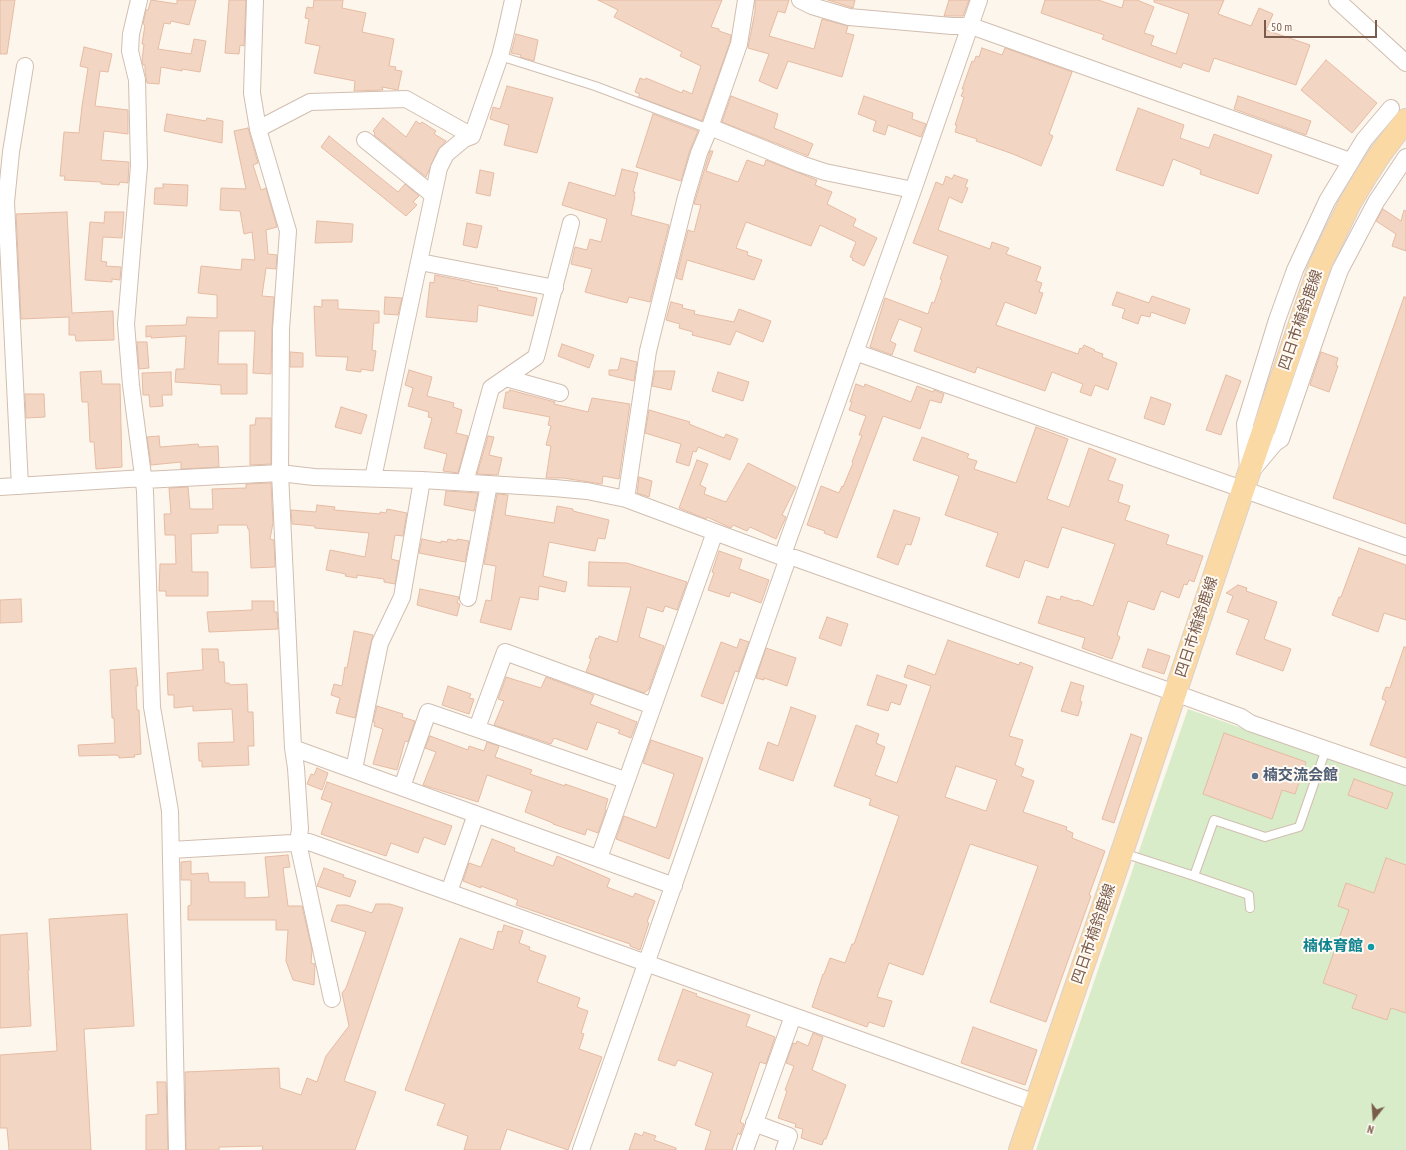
<!DOCTYPE html>
<html>
<head>
<meta charset="utf-8">
<style>
  body { margin:0 }
  #map { position:relative; width:1406px; height:1150px; overflow:hidden; background:#fdf6ec; font-family:"PT Sans Narrow",sans-serif }
  canvas { display:block }
  .north { position:absolute; left:1354px; top:1098px; width:40px; height:40px; -webkit-text-stroke:3px #fffaf3; paint-order:stroke; rotate:197deg; font-size:11px; font-weight:700; line-height:16px; text-align:center; color:#7a5c4d }
  .north::after { content:''; display:block; margin:auto; width:14px; height:18px; background:#7a5c4d; clip-path:polygon(50% 0,100% 100%,50% 72%,0 100%) }
  .scale { position:absolute; left:1264px; top:20px; width:113px; height:18px; box-sizing:border-box; border:2px solid #7a5c4d; border-top:0; padding-left:5px; font-size:12px; line-height:14px; white-space:nowrap; color:#7a5c4d; -webkit-text-stroke:3px #fffaf3; paint-order:stroke }
</style>
</head>
<body>
<div id="map">
<canvas width="1406" height="1150"></canvas>
<div class="north">N</div>
<div class="scale">50 m</div>
</div>
<script>
const g = document.querySelector('canvas').getContext('2d');
g.lineJoin = 'round';
function paint(path, color) { g.fillStyle = color; g.fill(path, 'evenodd'); }
const toPath = rows => new Path2D(rows.map(r => 'M' + r).join(''));
function stroke(path, color, width, dash) { g.strokeStyle = color; g.lineWidth = width; g.lineCap = dash ? 'butt' : 'round'; g.setLineDash(dash || []); g.stroke(path); }
function drawText(font, color, halo, rows, align = 'center') {
  g.font = font + ' "PT Sans Narrow","Noto Sans JP",sans-serif'; g.lineWidth = 4; g.setLineDash([]); g.textBaseline = 'middle'; g.strokeStyle = halo; g.fillStyle = color; for (const [text, x, y, turn = 0] of rows) {
    g.save(); g.translate(x, y); g.rotate((+turn || 0) * Math.PI / 180); g.textAlign = isNaN(turn) ? turn : align; if (halo) g.strokeText(text, 0, 0); g.fillText(text, 0, 0); g.restore();
  }
}
paint(toPath([
  [1188,709,1406,786,1406,1150,1036,1150]
]), '#d8ecc9');
const building = toPath([
  [0,0,15,0,7,54,0,54,0,0],
  [151,0,177,4,177,0,196,0,189,25,171,21,170,24,164,23,158,49,191,54,194,39,206,41,200,72,182,69,182,71,161,67,159,84,147,83,145,71,145,65,143,65,142,60,144,44,142,44,145,25,143,24,146,10,148,10,151,0],
  [229,0,246,0,244,46,240,45,239,54,225,53,229,0],
  [314,0,343,0,342,8,366,13,362,32,394,39,389,66,396,67,395,70,402,71,398,90,382,87,383,90,354,91,355,81,314,73,320,46,305,43,309,19,305,18,307,7,313,8,314,0],
  [598,0,722,0,711,27,719,29,719,31,731,35,730,42,702,121,638,97,640,94,635,92,640,78,645,80,646,78,682,93,683,90,692,94,701,66,680,56,682,52,614,17,618,10,598,0],
  [755,0,789,0,785,13,778,11,769,36,814,49,822,19,848,26,846,33,854,35,842,77,788,61,777,89,759,81,769,54,748,48,755,11,755,0],
  [828,0,855,0,853,8,828,0],
  [949,0,969,0,963,16,944,16,949,0],
  [1045,0,1098,0,1122,8,1124,0,1137,0,1154,7,1144,33,1154,36,1151,45,1176,54,1189,14,1154,2,1154,0,1224,0,1218,14,1251,26,1259,8,1273,14,1266,30,1310,45,1296,85,1214,58,1209,72,1183,63,1181,68,1110,42,1102,39,1104,35,1041,13,1045,0],
  [516,34,538,40,534,61,520,57,521,55,511,53,516,34],
  [84,47,112,54,108,72,100,71,95,106,128,110,128,134,104,131,101,160,129,162,128,183,120,182,119,185,101,184,101,182,64,180,65,176,60,176,64,132,79,133,82,106,88,68,80,66,84,47],
  [982,48,1002,55,1005,48,1072,72,1049,134,1053,136,1041,166,1013,154,976,141,977,139,955,132,957,125,955,125,964,97,961,96,964,89,962,89,972,61,974,62,976,56,979,57,982,48],
  [1326,60,1377,103,1352,133,1301,90,1326,60],
  [507,86,553,98,537,153,504,145,509,125,490,119,493,107,500,109,507,86],
  [731,96,778,114,774,128,813,144,808,156,722,122,731,96],
  [864,96,913,113,912,119,926,124,921,137,888,125,885,135,873,131,876,121,858,114,864,96],
  [1238,96,1311,121,1306,135,1234,109,1238,96],
  [1138,108,1184,125,1180,138,1203,146,1209,148,1214,134,1272,155,1258,194,1200,174,1201,170,1173,159,1163,186,1116,170,1138,108],
  [167,114,206,121,207,118,223,121,222,143,164,131,167,114],
  [653,114,698,131,690,150,681,181,636,167,653,114],
  [383,118,406,137,416,121,420,124,422,122,436,131,434,134,446,141,438,150,426,177,374,135,375,133,373,131,383,118],
  [248,128,258,163,253,165,261,190,266,188,277,227,266,230,268,254,277,255,276,269,266,268,262,296,274,297,272,329,271,374,253,373,255,331,219,331,218,364,247,364,247,394,221,394,221,385,175,382,176,369,184,369,186,336,151,338,151,336,146,337,146,326,186,325,187,317,217,318,217,295,198,293,201,266,241,270,242,259,255,260,252,232,244,234,240,211,220,210,221,188,246,189,234,131,248,128],
  [329,136,398,192,405,184,419,196,413,202,417,205,406,216,321,147,329,136],
  [710,151,713,151,706,171,738,182,747,160,764,166,766,160,817,180,815,185,832,192,827,204,856,219,853,226,877,238,864,266,852,260,853,258,850,257,856,242,820,225,811,246,746,222,736,248,748,252,747,255,762,260,754,280,687,260,682,280,676,278,688,230,694,232,701,205,694,204,710,151],
  [622,169,638,173,633,192,635,192,634,196,635,197,631,215,669,225,650,302,629,297,627,303,585,292,592,269,571,264,575,247,587,250,590,239,601,242,607,219,562,205,569,182,615,196,622,169],
  [480,170,494,173,490,196,476,193,480,170],
  [954,175,968,180,965,187,968,188,962,203,949,197,938,230,990,249,992,242,1009,248,1006,254,1041,267,1036,281,1042,283,1039,292,1043,293,1036,314,1005,302,996,325,1078,354,1080,348,1082,349,1084,345,1095,350,1094,351,1103,354,1102,357,1117,363,1108,390,1095,385,1091,396,1080,392,1083,384,1052,372,1045,391,977,367,975,373,914,351,922,328,899,319,890,341,896,344,892,355,870,347,885,298,928,314,932,302,934,303,942,280,940,279,948,256,913,243,936,182,943,185,946,176,952,179,954,175],
  [163,184,188,185,187,206,154,204,155,188,163,188,163,184],
  [1383,209,1401,221,1404,210,1406,211,1406,251,1392,246,1396,234,1376,221,1383,209],
  [67,212,72,313,113,311,114,340,76,341,75,335,69,335,69,317,21,319,16,214,67,212],
  [105,212,124,212,122,238,103,237,101,261,107,262,106,266,121,267,120,280,112,279,112,282,85,280,90,222,104,223,105,212],
  [317,221,353,224,352,242,315,243,317,221],
  [467,223,482,226,477,248,463,245,467,223],
  [435,275,471,282,471,283,498,288,497,290,537,298,533,316,478,305,477,322,426,317,430,282,434,283,435,275],
  [1117,292,1149,303,1152,296,1190,309,1185,324,1151,312,1150,317,1141,315,1138,324,1122,318,1125,309,1112,305,1117,292],
  [385,297,402,298,398,315,384,314,385,297],
  [1404,297,1406,297,1406,524,1333,498,1404,297],
  [322,300,338,300,338,309,379,311,379,323,374,323,372,350,376,351,373,371,361,369,361,372,346,370,348,357,316,356,314,306,322,307,322,300],
  [671,302,683,305,682,308,695,311,694,314,734,322,739,309,771,321,763,342,736,331,730,345,720,342,692,335,693,332,679,328,680,324,666,320,671,302],
  [137,342,147,342,149,368,139,369,137,342],
  [562,344,594,355,589,368,558,356,562,344],
  [290,352,303,353,303,367,290,367,290,352],
  [1321,352,1338,358,1336,365,1338,366,1329,392,1310,385,1321,352],
  [621,358,637,362,634,381,609,375,609,370,618,370,621,358],
  [409,370,432,377,427,396,454,403,453,407,462,410,456,433,468,436,458,473,443,471,447,454,424,448,432,418,428,417,429,412,408,406,413,388,405,385,409,370],
  [101,371,102,384,120,384,122,467,96,469,94,442,90,442,88,402,82,402,80,372,101,371],
  [655,371,675,371,671,390,652,386,655,371],
  [171,372,172,395,162,395,163,406,150,407,149,395,143,395,142,373,171,372],
  [718,372,749,382,743,401,712,391,718,372],
  [1226,375,1241,381,1221,435,1206,430,1226,375],
  [856,384,864,387,865,384,911,402,917,386,933,392,934,390,944,394,941,403,930,400,920,429,883,416,837,538,824,533,825,531,807,525,821,486,839,493,842,486,843,487,853,463,852,462,862,435,859,435,866,416,849,410,852,402,850,402,856,384],
  [510,390,555,402,554,404,588,412,592,398,630,404,619,479,603,476,602,484,563,478,546,478,551,446,546,445,551,426,548,425,550,417,503,408,506,392,509,392,510,390],
  [25,394,44,394,45,417,26,418,25,394],
  [1151,397,1171,404,1164,425,1144,418,1151,397],
  [341,407,367,415,361,434,335,427,341,407],
  [649,410,690,422,689,424,724,438,726,434,738,439,730,460,698,447,696,452,693,451,689,466,676,462,681,444,645,433,649,410],
  [256,418,271,418,271,464,250,465,250,425,255,425,256,418],
  [1036,427,1068,439,1047,499,1069,507,1089,448,1116,459,1108,480,1123,485,1118,502,1130,506,1125,520,1169,535,1166,544,1203,556,1194,582,1189,580,1187,585,1184,584,1179,598,1161,591,1154,610,1128,601,1117,635,1120,637,1112,659,1082,648,1085,638,1038,623,1047,596,1060,600,1061,596,1076,601,1077,600,1093,606,1115,544,1062,527,1048,568,1025,560,1019,578,986,566,998,533,945,515,959,476,913,460,922,437,969,454,967,458,977,461,974,469,1016,483,1036,427],
  [159,436,160,447,198,444,199,447,218,446,219,467,181,469,181,462,151,465,147,437,159,436],
  [488,436,494,437,489,455,502,458,498,475,477,474,488,436],
  [697,460,708,464,700,485,706,488,704,494,726,502,748,463,796,487,782,515,786,517,776,539,750,527,747,531,733,525,731,528,707,517,706,519,679,508,697,460],
  [639,477,652,481,649,497,637,493,639,477],
  [271,483,273,523,270,539,274,540,275,567,251,568,249,529,248,529,247,525,218,525,218,533,191,534,192,572,208,572,208,596,166,596,166,591,159,591,160,564,176,564,175,535,165,535,164,514,171,514,169,488,188,487,190,509,213,509,212,489,246,488,246,484,271,483],
  [446,491,478,493,474,511,444,505,446,491],
  [497,494,508,495,505,515,554,523,557,506,573,509,573,511,609,520,605,539,598,538,595,551,549,542,543,576,567,582,565,592,539,586,538,600,520,597,511,630,480,622,486,600,491,601,496,566,484,564,497,494],
  [317,505,335,507,334,510,380,514,380,512,386,513,387,509,407,513,403,536,395,535,391,559,399,561,395,584,384,582,384,579,357,575,357,578,345,576,346,574,326,570,330,550,365,557,369,533,315,528,315,526,292,524,291,510,316,512,317,505],
  [894,510,920,518,911,545,906,544,898,565,877,557,894,510],
  [422,539,441,543,441,541,447,542,448,539,457,541,457,539,469,541,465,562,419,553,422,539],
  [1359,548,1406,565,1406,620,1384,613,1378,632,1332,615,1339,597,1341,597,1359,548],
  [719,551,742,559,739,569,769,580,761,603,731,592,729,597,708,590,714,573,712,572,719,551],
  [589,562,627,563,687,582,677,610,665,606,663,612,647,607,639,637,664,646,649,689,644,693,586,672,591,659,589,658,596,638,598,639,599,636,617,642,631,587,588,586,589,562],
  [1238,585,1247,588,1246,591,1277,602,1264,639,1291,649,1283,671,1236,654,1249,620,1227,612,1233,596,1226,593,1238,585],
  [420,589,459,597,457,603,460,604,457,616,417,605,420,589],
  [21,599,22,622,0,623,0,600,21,599],
  [252,601,274,601,274,612,277,612,278,629,209,632,207,612,252,610,252,601],
  [827,617,848,624,841,646,819,638,827,617],
  [354,631,373,635,369,651,355,718,336,713,340,698,331,695,334,684,342,686,345,667,347,668,354,631],
  [740,639,749,642,738,672,735,671,723,704,701,696,721,642,737,648,740,639],
  [948,640,1019,665,1020,662,1033,667,1009,736,1023,740,1015,765,1024,769,1021,776,1034,781,1023,812,1067,827,1066,830,1073,833,1072,838,1105,851,1089,895,1091,896,1046,1022,990,1002,1038,866,970,844,923,975,889,963,877,997,892,1001,884,1027,869,1022,867,1027,812,1007,823,974,824,974,830,958,845,963,852,944,854,944,899,816,869,805,871,799,834,786,856,725,879,734,876,743,885,747,875,775,897,783,931,686,904,677,908,665,935,675,948,640],
  [956,766,997,780,986,811,945,797,956,766],
  [1404,647,1406,647,1406,758,1370,745,1386,701,1382,699,1384,692,1386,687,1390,688,1404,647],
  [766,648,796,658,787,686,764,678,764,680,756,678,766,648],
  [202,649,218,649,219,662,224,662,225,683,229,683,230,685,247,684,248,712,253,712,254,746,248,746,249,765,202,767,202,761,199,761,198,743,234,742,232,709,193,711,193,706,174,708,174,695,168,695,167,673,203,670,202,649],
  [1148,649,1170,656,1164,674,1142,667,1148,649],
  [136,668,138,686,136,686,137,710,139,710,141,754,134,755,135,757,119,758,119,756,116,755,79,756,78,745,115,743,114,718,112,718,110,670,136,668],
  [877,675,907,685,900,705,891,702,888,711,867,705,877,675],
  [506,677,541,688,546,677,594,695,590,704,637,722,631,738,618,733,620,730,597,722,587,750,554,738,551,744,494,725,504,701,498,699,506,677],
  [1071,682,1084,686,1080,700,1082,702,1078,716,1061,711,1071,682],
  [448,686,471,694,469,698,474,699,469,714,442,705,448,686],
  [377,706,403,714,402,717,415,721,408,742,405,741,397,770,373,764,383,729,374,726,375,722,373,722,377,706],
  [791,707,816,716,793,781,759,769,768,742,778,746,791,707],
  [1224,733,1306,762,1295,794,1282,790,1272,819,1203,794,1224,733],
  [1131,734,1142,738,1114,823,1102,819,1131,734],
  [430,736,468,750,469,746,484,751,487,742,499,746,495,757,532,770,530,774,565,786,565,784,608,799,605,809,606,810,598,833,587,829,585,835,553,824,553,823,525,812,532,791,487,775,478,802,423,785,436,752,425,748,430,736],
  [651,740,703,758,669,859,616,839,624,816,656,828,674,774,643,763,651,740],
  [317,768,328,773,322,790,307,784,311,774,314,775,317,768],
  [1354,779,1393,793,1387,809,1348,795,1354,779],
  [327,782,452,826,445,845,424,837,418,853,391,843,386,856,321,834,332,803,321,799,327,782],
  [492,839,515,848,514,851,553,866,557,856,610,879,607,887,633,897,635,893,655,901,647,922,649,923,640,950,630,946,630,944,516,905,518,900,481,886,481,888,463,881,469,863,481,867,492,839],
  [288,855,290,867,283,868,288,906,302,906,312,950,311,963,315,964,315,965,314,985,293,980,286,961,288,930,276,930,276,920,188,920,188,906,191,905,191,880,181,880,181,862,191,861,191,874,208,873,209,882,245,882,245,898,269,897,265,857,288,855],
  [1386,858,1406,865,1406,1013,1391,1008,1387,1020,1352,1008,1357,995,1323,983,1349,910,1338,906,1346,883,1374,893,1386,858],
  [324,868,344,875,343,877,356,881,350,897,317,886,324,868],
  [376,904,390,904,403,908,344,1081,376,1092,355,1150,262,1150,263,1146,219,1147,219,1150,186,1150,185,1072,279,1068,280,1088,301,1095,307,1078,317,1082,326,1056,349,1026,342,993,346,988,366,932,331,921,337,905,347,905,372,913,376,904],
  [127,914,134,1026,84,1029,91,1150,9,1150,7,1128,0,1128,0,1055,57,1051,49,919,127,914],
  [504,925,523,931,519,943,530,947,529,950,546,956,537,982,580,998,577,1007,588,1011,581,1033,584,1034,579,1049,602,1057,568,1150,507,1129,500,1150,464,1150,468,1136,437,1125,445,1104,405,1090,460,938,493,950,498,931,502,932,504,925],
  [27,933,29,970,28,970,31,1026,0,1028,0,935,27,933],
  [683,989,697,994,696,996,750,1015,746,1026,775,1037,766,1064,760,1062,740,1122,744,1124,740,1135,738,1133,732,1150,705,1150,711,1131,695,1125,713,1073,678,1060,675,1066,658,1060,683,989],
  [973,1027,1037,1050,1025,1085,961,1063,973,1027],
  [813,1033,823,1037,812,1070,846,1085,826,1139,824,1139,822,1145,801,1138,803,1129,795,1127,796,1124,778,1118,787,1091,785,1090,794,1066,786,1063,793,1043,796,1044,797,1041,808,1046,813,1033],
  [157,1082,166,1082,168,1150,146,1150,146,1115,158,1114,157,1082],
  [644,1132,656,1136,654,1140,676,1148,676,1150,629,1150,635,1133,642,1136,644,1132]
]);
paint(building, '#f3d5c3');
stroke(building, '#e6bba3', 1);
const lane = toPath([
  [500,56,595,86,709,129],
  [1123,853,1194,876,1214,820,1265,837,1299,827,1326,749],
  [1194,876,1249,895,1250,908]
]);
const street = toPath([
  [139,0,131,34,130,51,137,80,139,166,126,324,131,385,145,491,152,707,170,811,177,1150],
  [255,0,252,93,258,129,288,231,281,329,280,473,293,748,296,768,300,829,298,843,332,999],
  [800,0,812,6,849,17,952,26,971,26,1350,161],
  [1337,0,1406,63],
  [710,127,801,164,825,172,913,190],
  [258,129,310,102,406,99,472,136],
  [365,140,433,195],
  [420,262,555,288],
  [855,352,1406,547],
  [506,378,560,393],
  [1254,468,1275,443,1281,439,1323,317,1340,270,1376,202,1406,157],
  [1248,469,1245,424,1277,320,1295,270,1327,201,1364,140,1391,108],
  [373,478,439,168,446,154,464,139,472,136,500,56,505,36,513,0],
  [144,480,280,473,314,477,422,480,554,488,587,491,626,499,782,557,795,558,1175,693,1241,717,1250,723,1406,777],
  [465,482,491,388,536,357,571,223],
  [20,486,6,202,11,152,25,66],
  [0,487,144,478],
  [626,499,648,351,686,197,699,153,710,127,739,44,746,0],
  [782,557,913,190,979,0],
  [468,598,489,484],
  [477,728,505,652,653,706],
  [293,748,674,886],
  [354,769,380,643,402,597,422,480],
  [402,787,428,712,625,780],
  [171,850,309,842,1036,1103],
  [599,858,715,532],
  [449,892,476,814],
  [754,1123,789,1136,784,1150],
  [581,1150,788,558],
  [745,1150,793,1016]
]);
const primary = toPath([
  [1020,1150,1122,852,1243,490,1320,265,1350,203,1366,176,1381,153,1406,120]
]);
stroke(lane, '#d1beb0', 10);
stroke(street, '#d1beb0', 18);
stroke(primary, '#dad1cd', 24);
stroke(lane, '#fff', 8);
stroke(street, '#fff', 16);
stroke(primary, '#fbd9a5', 22);
for (const [x, y, r, color] of [
  [1255,776,4,"#5c6f8a"],
  [1371,947,4,"#0f9aa8"]
]) { const dot = new Path2D(); dot.arc(x, y, r, 0, 2 * Math.PI); g.fillStyle = color; g.fill(dot); stroke(dot, '#fffaf3', 1.5); }
drawText('15px', '#7a5c4d', '#fffaf3', [
  ["四日市楠鈴鹿線",1301,320,-71],
  ["四日市楠鈴鹿線",1197,627,-72],
  ["四日市楠鈴鹿線",1094,934,-71]
]);
drawText('bold 15px', '#4e5e75', '#fffaf3', [
  ["楠交流会館",1263,776]
], 'left');
drawText('bold 15px', '#0d838f', '#fffaf3', [
  ["楠体育館",1363,947]
], 'right');
</script>
</body>
</html>
